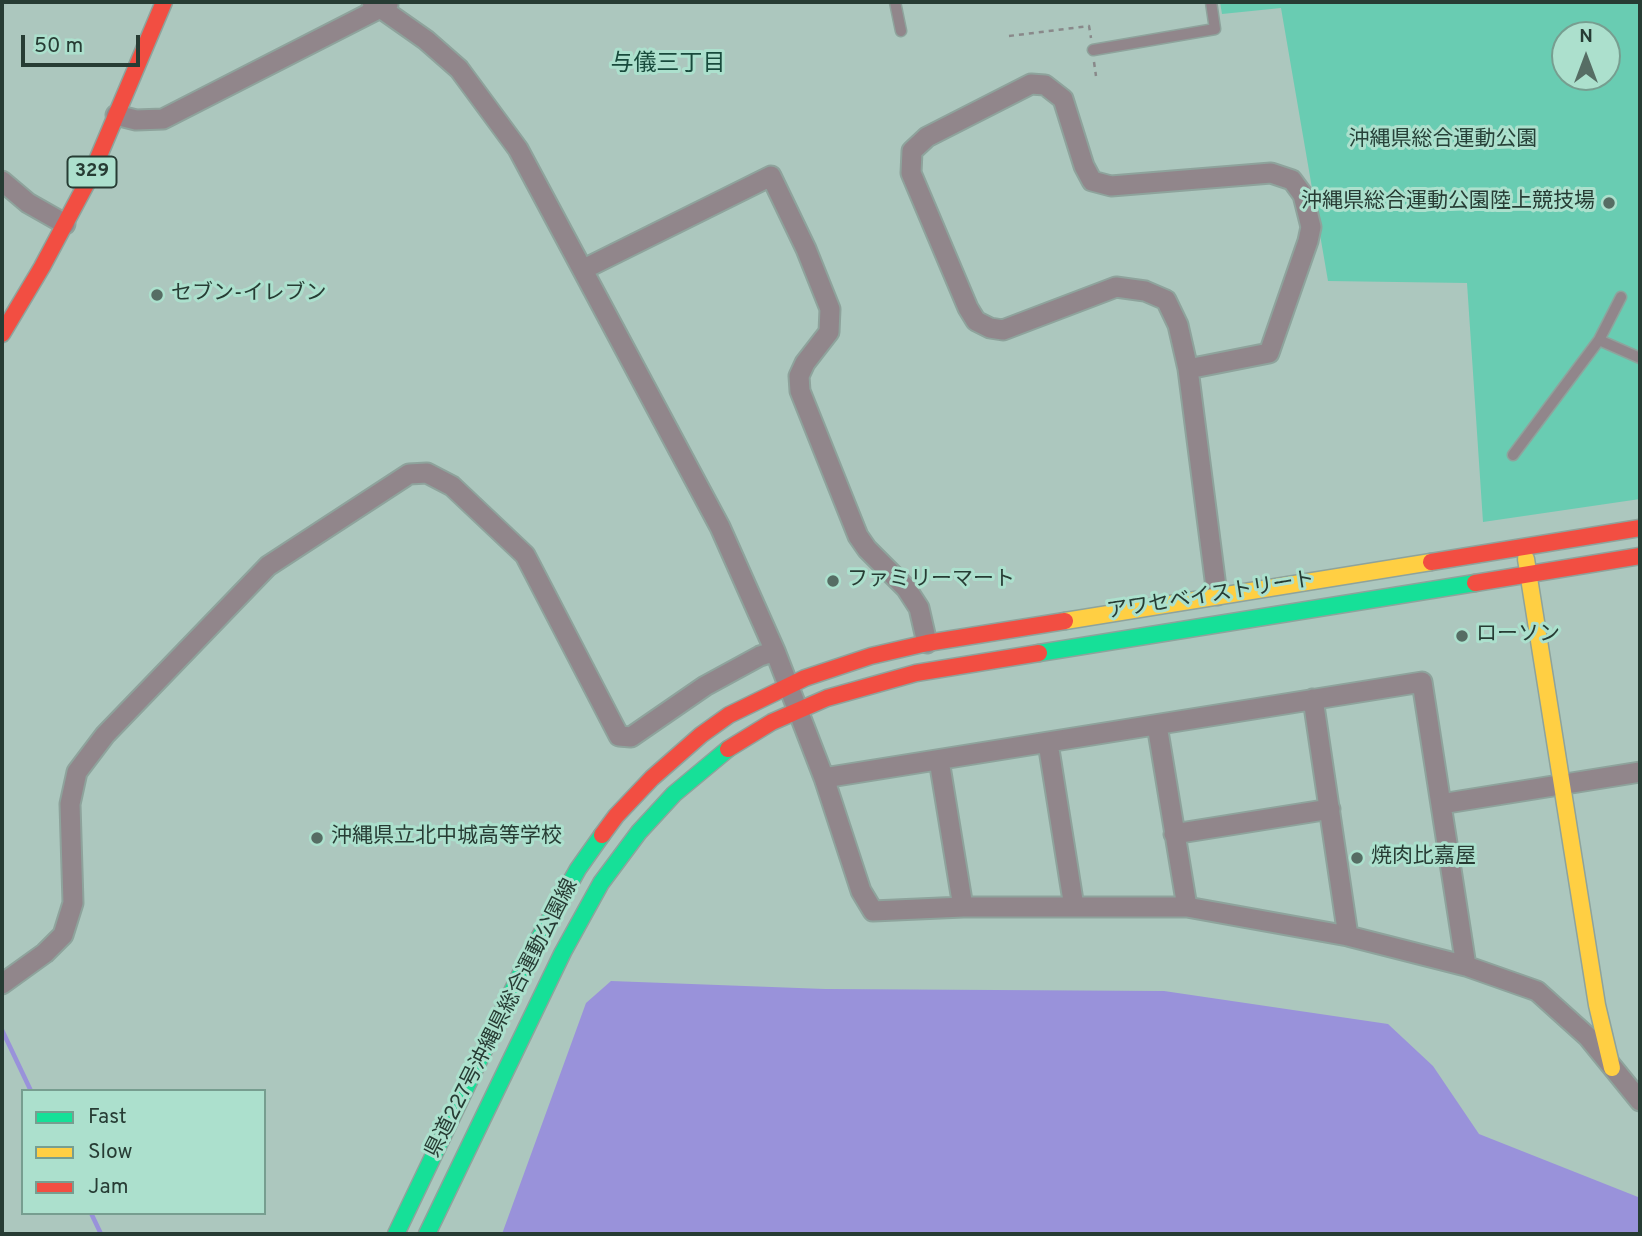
<!DOCTYPE html>
<html>
<head>
<meta charset="utf-8">
<style>
  body { margin:0 }
  #map { position:relative; width:1642px; height:1236px; overflow:hidden; background:#acc7be; font-family:Overpass,sans-serif }
  canvas { display:block }
  .frame { position:absolute; inset:0; border:4px solid #273c34; pointer-events:none }
  .legend { position:absolute; left:21px; top:1089px; width:245px; height:126px; box-sizing:border-box; background:#ace0cd; border:2px solid #779e90; margin:0; padding:9px 12px; list-style:none; font-size:21px; color:#273c34 }
  .legend li { display:flex; align-items:center; gap:14px; height:35px }
  .legend b { width:35px; border:2px solid #779e90 }
  .north { position:absolute; left:1551px; top:21px; width:70px; height:70px; box-sizing:border-box; background:#ace0cd; border:2px solid #779e90; border-radius:50%; rotate:0deg; font-size:19px; font-weight:700; line-height:28px; text-align:center; color:#273c34 }
  .north::after { content:''; display:block; margin:auto; width:24px; height:32px; background:#566d64; clip-path:polygon(50% 0,100% 100%,50% 72%,0 100%) }
  .scale { position:absolute; left:21px; top:35px; width:119px; height:32px; box-sizing:border-box; border:4px solid #273c34; border-top:0; padding-left:9px; font-size:21px; line-height:24px; white-space:nowrap; color:#273c34; -webkit-text-stroke:5px #ace0cd; paint-order:stroke }
</style>
</head>
<body>
<div id="map">
<canvas width="1642" height="1236"></canvas>
<div class="frame"></div>
<ul class="legend">
<li><b style="height:9px;background:#16e098"></b>Fast</li>
<li><b style="height:9px;background:#ffcf43"></b>Slow</li>
<li><b style="height:9px;background:#f24e42"></b>Jam</li>
</ul>
<div class="north">N</div>
<div class="scale">50 m</div>
</div>
<script>
const g = document.querySelector('canvas').getContext('2d');
g.lineJoin = 'round';
function paint(path, color) { g.fillStyle = color; g.fill(path, 'evenodd'); }
const toPath = rows => new Path2D(rows.map(r => 'M' + r).join(''));
function stroke(path, color, width, dash) { g.strokeStyle = color; g.lineWidth = width; g.lineCap = dash ? 'butt' : 'round'; g.setLineDash(dash || []); g.stroke(path); }
function drawText(font, color, halo, rows, align = 'center') {
  g.font = font + ' Overpass,"Noto Sans JP",sans-serif'; g.lineWidth = 6; g.setLineDash([]); g.textBaseline = 'middle'; g.strokeStyle = halo; g.fillStyle = color; for (const [text, x, y, turn = 0] of rows) {
    g.save(); g.translate(x, y); g.rotate((+turn || 0) * Math.PI / 180); g.textAlign = isNaN(turn) ? turn : align; if (halo) g.strokeText(text, 0, 0); g.fillText(text, 0, 0); g.restore();
  }
}
paint(toPath([
  [1220,2,1640,2,1640,499,1483,522,1467,283,1328,281,1281,8,1222,14],
  [1565,35,1607,35,1607,77,1565,77]
]), '#69ccb2');
paint(toPath([
  [611,981,825,989,1164,991,1388,1024,1433,1066,1479,1134,1638,1197,1640,1200,1640,1234,502,1234,586,1003]
]), '#9992da');
stroke(toPath([
  [2,1030,31,1091],
  [91,1213,101,1234]
]), '#9992da', 4.5);
const lane = toPath([
  [895,2,901,31],
  [1093,50,1215,29,1211,2],
  [1599,340,1640,358],
  [1513,455,1599,340,1621,297]
]);
const street = toPath([
  [372,2,426,40,459,69,518,149,720,527,775,651,824,778,861,891,873,911,963,907,1187,907,1348,936,1466,966,1537,991,1588,1037,1640,1101],
  [116,115,136,120,163,119,388,4],
  [2,181,28,203,65,224],
  [584,269,771,176,806,249,830,309,829,332,805,363,799,376,800,391,858,536,867,549,906,588,919,608,927,643],
  [1188,369,1269,353,1308,241,1311,227,1303,195,1292,180,1271,173,1111,186,1092,181,1084,166,1063,99,1045,85,1031,84,927,137,912,151,911,173,968,308,976,321,990,328,1003,330,1116,287,1145,291,1166,300,1178,325,1188,369,1217,595],
  [1313,699,1348,936],
  [1157,725,1187,907],
  [1048,743,1074,907],
  [939,760,963,907],
  [824,778,1422,682,1466,966],
  [1441,804,1640,772],
  [1174,834,1330,809],
  [2,984,45,953,63,935,73,903,70,804,77,772,105,735,268,566,409,474,427,473,452,486,525,555,619,736,631,737,705,686,760,656,775,651]
]);
const fast = toPath([
  [1039,653,1475,583],
  [396,1234,530,954,578,869,602,835],
  [427,1234,563,952,601,883,639,832,674,794,728,749]
]);
const slow = toPath([
  [1526,559,1597,1005,1612,1068],
  [1065,621,1431,562]
]);
const jam = toPath([
  [2,334,42,267,90,177,164,2],
  [1431,562,1640,528],
  [1475,583,1640,556],
  [728,749,772,722,827,698,916,673,1039,653],
  [602,835,616,816,652,778,701,735,729,715,805,678,871,656,927,643,1065,621]
]);
stroke(lane, '#8ea39c', 13);
stroke(street, '#8ea39c', 23);
stroke(fast, '#8ea39c', 19);
stroke(slow, '#8ea39c', 19);
stroke(jam, '#8ea39c', 19);
stroke(toPath([
  [1009,36,1089,26,1091,38],
  [1094,62,1096,76]
]), '#89898a', 2.5, [5, 5]);
stroke(lane, '#91868b', 10);
stroke(street, '#91868b', 19);
stroke(fast, '#16e098', 16);
stroke(slow, '#ffcf43', 16);
stroke(jam, '#f24e42', 16);
for (const [x, y, r, color] of [
  [1609,203,7,"#566d64"],
  [157,295,7,"#566d64"],
  [833,581,7,"#566d64"],
  [1462,636,7,"#566d64"],
  [317,838,7,"#566d64"],
  [1357,858,7,"#566d64"]
]) { const dot = new Path2D(); dot.arc(x, y, r, 0, 2 * Math.PI); g.fillStyle = color; g.fill(dot); stroke(dot, '#ace0cd', 2.5); }
for (const [x, y, w] of [
  [92,172,49]
]) { const box = new Path2D(); box.roundRect(x - w / 2, y - 15.5, w, 31, 5); g.fillStyle = '#ace0cd'; g.fill(box); stroke(box, '#273c34', 2); }
drawText('bold 19px', '#273c34', null, [
  ["329",92,172]
]);
drawText('21px', '#274239', '#ace0cd', [
  ["沖縄県総合運動公園",1443,141]
]);
drawText('21px', '#273c34', '#ace0cd', [
  ["沖縄県総合運動公園陸上競技場",1595,203,"right"],
  ["セブン-イレブン",171,295],
  ["ファミリーマート",847,581],
  ["ローソン",1476,636],
  ["沖縄県立北中城高等学校",331,838],
  ["焼肉比嘉屋",1371,858]
], 'left');
drawText('21px', '#273c34', '#ace0cd', [
  ["アワセベイストリート",1211,597,-9],
  ["県道227号沖縄県総合運動公園線",503,1019,-63]
]);
drawText('23px', '#184a3c', '#ace0cd', [
  ["与儀三丁目",668,65]
]);
</script>
</body>
</html>
